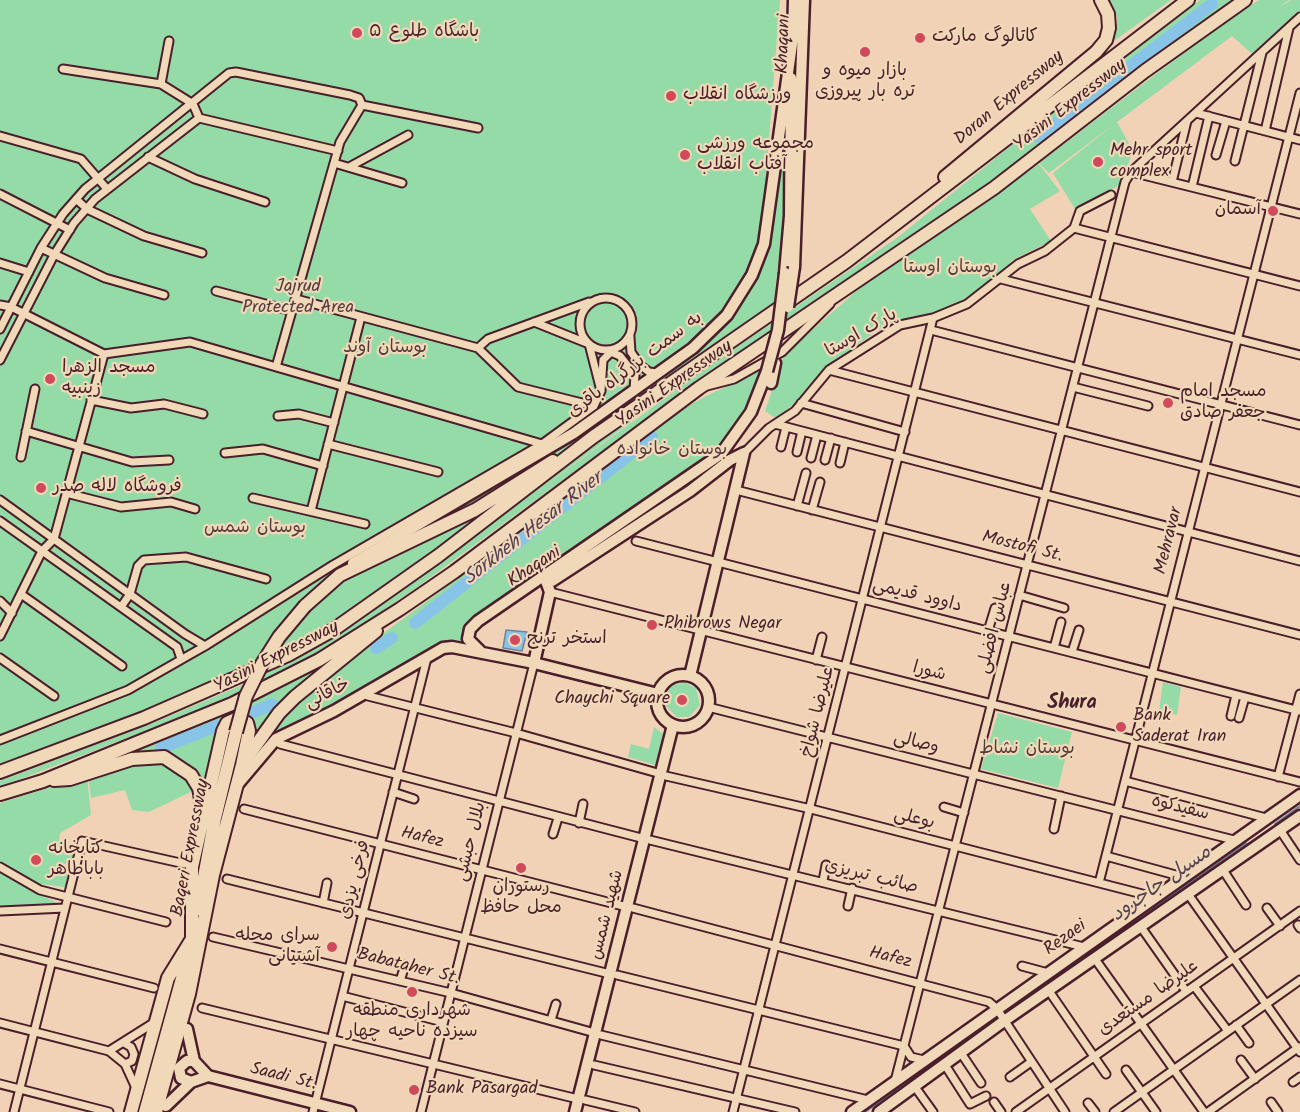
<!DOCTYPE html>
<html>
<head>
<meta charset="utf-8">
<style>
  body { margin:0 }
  canvas { display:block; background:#f1d2b7 }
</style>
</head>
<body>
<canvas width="1300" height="1112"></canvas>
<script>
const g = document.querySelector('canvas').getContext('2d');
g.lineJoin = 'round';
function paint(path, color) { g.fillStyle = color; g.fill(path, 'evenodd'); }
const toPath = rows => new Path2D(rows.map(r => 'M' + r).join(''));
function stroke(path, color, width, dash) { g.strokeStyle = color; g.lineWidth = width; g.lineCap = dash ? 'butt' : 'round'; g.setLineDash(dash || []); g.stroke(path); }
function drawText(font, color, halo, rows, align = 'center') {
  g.font = font + ' Kalam,"Playpen Sans Arabic",sans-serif'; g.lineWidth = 4.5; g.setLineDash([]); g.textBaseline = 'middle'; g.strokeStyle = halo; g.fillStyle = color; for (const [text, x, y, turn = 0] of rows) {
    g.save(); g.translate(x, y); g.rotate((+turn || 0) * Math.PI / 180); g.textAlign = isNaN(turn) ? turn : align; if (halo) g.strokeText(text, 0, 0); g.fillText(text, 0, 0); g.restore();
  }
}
paint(toPath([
  [0,0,780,0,764,202,757,252,761,263,788,73,784,213,774,300,779,312,528,498,705,369,898,237,1039,123,1200,0,1232,0,981,189,696,382,416,588,341,639,261,683,265,674,319,645,210,698,0,779],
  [1110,0,1171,0,1107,46,1117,29,1117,17],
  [1259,0,1289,0,1276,9,1291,0,1300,0,1300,10,1252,54,1232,36,1049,173,1039,163,1231,17],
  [1117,122,1133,151,1120,185,1075,209,1053,173],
  [1039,164,1060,191,1030,209,1051,241,1013,260,999,274,954,307,887,324,823,369,802,396,777,419,765,411,784,355,861,287],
  [759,371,746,415,720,450,481,611,468,624,464,640,467,646,432,648,332,708,270,737,263,746,281,717,354,655,560,503,665,420,704,397],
  [355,646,321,671,246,755,247,719,253,701],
  [1163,682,1181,687,1177,715,1159,711],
  [247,683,243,691,210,706,0,787,0,781,158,721],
  [686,683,696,688,700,705,689,717,677,717,665,705,666,693,674,684],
  [237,709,234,718,230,719,205,806,172,757,69,776],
  [998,713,1072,732,1058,788,981,769],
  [654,727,666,736,658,766,628,757,631,744,649,749],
  [132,761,170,762,197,789,149,812,132,810,125,790,91,798,88,775],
  [87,776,91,815,60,833,59,841,76,844,65,887,40,884,0,862,0,803],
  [0,872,38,893,63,906,0,911]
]), '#95dba8');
const water = toPath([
  [506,630,527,632,522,651,503,648,506,630]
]);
paint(water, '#88c4e7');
stroke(water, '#6f829c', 1.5);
stroke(toPath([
  [1275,824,1300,806],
  [1094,950,1246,843],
  [1011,1008,1088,954],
  [865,1112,996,1018]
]), '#6f829c', 2);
stroke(toPath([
  [1038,137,1212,4],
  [415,623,652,437],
  [376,648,392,638],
  [254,712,272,704],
  [161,748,217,726]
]), '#88c4e7', 12);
const street = toPath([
  [63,69,161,84,193,104,199,118],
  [161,84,169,41],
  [362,105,478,128],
  [1196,113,1300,140],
  [199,118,338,151],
  [1265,131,1289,28],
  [0,136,81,159,107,189],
  [1216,155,1226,121],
  [148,157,195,179,265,202],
  [1235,161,1262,53],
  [334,163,402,183],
  [349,167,408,135],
  [1131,172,1300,214],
  [1172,182,1187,121],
  [1192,187,1209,116],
  [0,194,70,230],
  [76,199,87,209,144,236,202,253],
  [1074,228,1300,286],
  [1074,228,1080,211,1111,195],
  [41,248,105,278,164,295],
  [0,263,29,272],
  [1001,279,1300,355],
  [216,291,292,311],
  '580 324a26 26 0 1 1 52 0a26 26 0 1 1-52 0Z',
  [296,299,478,348,518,387,594,406],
  [0,305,11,307,104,354,190,342,542,444],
  [534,322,589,344,601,391,603,360,611,352,620,356,635,375,634,390],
  [0,329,41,248,63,214,85,189,229,73,236,72,350,95,359,98,362,105,340,142,276,367],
  [931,330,1300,425],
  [630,337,631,352,640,365,649,372,658,373],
  [478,348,488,339,589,302],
  [0,360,54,255,74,223,95,199,199,118],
  [829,370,1300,492],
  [707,386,734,379,782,352,830,304],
  [1073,387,1148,406],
  [91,400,131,408,164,404,203,414],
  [801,403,905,432],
  [278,416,299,414,334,423],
  [775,424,1300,561],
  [26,431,132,462,169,460],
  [328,444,438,472],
  [781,447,786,427],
  [797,452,802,431],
  [225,453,263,449,323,466],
  [744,453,769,428,795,411,829,370,900,325,933,318,967,304,1018,264,1045,251,1074,228],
  [21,457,35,389],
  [811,458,817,435],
  [825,460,831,438],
  [840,463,845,442],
  [736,490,1300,635],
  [66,493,121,507,171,502,195,509],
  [253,498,365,524],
  [0,500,185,634,205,646],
  [797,506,806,473],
  [812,510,820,482],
  [311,511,361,317],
  [0,521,177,647,181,659],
  [636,541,1300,711],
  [550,592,1300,782],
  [21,594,122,666],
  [1019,595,1064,608],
  [0,601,12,613],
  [121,607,130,594,138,566,144,560,186,557,266,579],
  [988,631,995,608],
  [0,636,42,551,54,539,104,354],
  [1054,648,1061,622],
  [1072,652,1079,630],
  [0,658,54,696],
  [816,660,822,637],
  [368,696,516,733,661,774],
  [708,707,1234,840],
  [1231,716,1236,695],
  [1239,718,1245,697],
  [0,740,128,690,205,646,333,565,542,444,594,406,601,391],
  [280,744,645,839],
  [666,776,811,809,1154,897],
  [1278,777,1300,694],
  [1125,781,1266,818],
  [393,792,414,799],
  [944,807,964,813],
  [244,809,627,907],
  [579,823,583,804],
  [1054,829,1061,796],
  [1280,830,1300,860],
  [553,834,558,818],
  [650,840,1084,947],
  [1106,856,1183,877],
  [0,867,40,890,166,922],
  [1223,870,1246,905],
  [227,879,610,974],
  [823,881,826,865],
  [1099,883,1300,93],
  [1188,894,1300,1052],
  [323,903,327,883],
  [848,906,852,888],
  [633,908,989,1002,997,1009,1065,1112],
  [1267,908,1280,926],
  [0,911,65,908],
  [1298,925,1300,928],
  [1141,927,1186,991],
  [213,937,451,993,595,1033],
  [0,949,154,988],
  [1095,959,1204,1112],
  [1022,966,1048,973],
  [617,975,904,1046,911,1057,924,1060],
  [400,981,405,965],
  [1194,986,1228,1031],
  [1049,991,1106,1074],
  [342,996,443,1022],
  [202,1008,578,1099],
  [551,1020,556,1004],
  [0,1023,109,1051,125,1064,136,1088],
  [1236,1025,1249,1043],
  [601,1035,868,1100],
  [124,1043,131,1047,134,1054,132,1061,125,1064],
  [109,1051,155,1022],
  [961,1053,981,1083],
  [1241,1060,1255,1079],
  [594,1065,795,1112],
  [945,1065,970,1104,986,1096],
  [1126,1070,1156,1112],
  [1010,1077,1031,1062],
  [895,1081,1125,182,1131,172,1300,17],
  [1293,1082,1300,1077],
  [0,1084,109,1112],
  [915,1087,933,1112],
  [585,1100,635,1112],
  [994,1102,1001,1112],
  [1271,1102,1278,1112],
  [1088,1103,1095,1112],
  [14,1112,82,841,185,864],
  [313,1112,427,658],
  [421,1112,534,663],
  [733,1112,933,318],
  [1016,1112,1300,911],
  [1114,1112,1300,980],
  [1208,1112,1299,1047]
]);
const secondary = toPath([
  [793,36,794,0],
  [794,267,804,0],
  [785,273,790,216,791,78],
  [771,383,775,363],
  [353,563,574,433,693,348,727,315,752,275,764,244,794,30],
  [546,581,552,581,690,491,730,460,744,453],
  [482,653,468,639,470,629,478,621,721,454,751,412,767,371],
  [534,663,550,592,546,581],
  '657 701a26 26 0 1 1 52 0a26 26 0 1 1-52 0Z',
  [690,676,744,453],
  [238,784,276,739,334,711,443,648,452,647,534,663,658,694],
  [187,1029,194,1061,208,1076],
  [191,1082,181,1078,179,1068,187,1061,194,1061],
  [166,1106,191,1082,208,1076,350,1112],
  [575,1112,673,725],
  [852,1112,1300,795],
  [879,1112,1004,1021,1300,816]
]);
const highway = toPath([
  [945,177,1096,52,1106,40,1109,28,1108,14,1101,0],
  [305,606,340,575,475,510,553,461],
  [246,759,279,713,295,697,376,631],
  [0,772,144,718,288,655,333,630,438,556,593,437,847,261,1188,0],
  [54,780,70,779,132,759,164,757,191,775,199,788,203,810],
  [0,794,43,781,232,704,319,660,400,609,454,572,699,388,994,188,1145,71,1245,0],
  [198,909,215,818,236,732],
  [131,1112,168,978,192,939,192,867,223,731,227,723,238,718,247,723,249,731,242,765,213,875,189,994,156,1112],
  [145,1112,189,953]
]);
stroke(street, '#4a1f2b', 11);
stroke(secondary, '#4a1f2b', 15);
stroke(highway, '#4a1f2b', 16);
stroke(street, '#f0d8b8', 7);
stroke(secondary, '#f0d8b8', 10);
stroke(highway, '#f0d8b8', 12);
const secondaryBridge = toPath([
  [788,307,794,267],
  [767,371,778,330,785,273]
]);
const highwayBridge = toPath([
  [236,732,246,696,262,664,279,637,305,606]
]);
stroke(secondaryBridge, '#4a1f2b', 15, []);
stroke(highwayBridge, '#4a1f2b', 16, []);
stroke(secondaryBridge, '#f0d8b8', 10);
stroke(highwayBridge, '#f0d8b8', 12);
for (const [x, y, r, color] of [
  [357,33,6,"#d1495b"],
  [920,38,6,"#d1495b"],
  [865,52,6,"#d1495b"],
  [671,96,6,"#d1495b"],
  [685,155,6,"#d1495b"],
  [1098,162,6,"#d1495b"],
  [1273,211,6,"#d1495b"],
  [50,379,6,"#d1495b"],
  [1168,403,6,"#d1495b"],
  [41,488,6,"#d1495b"],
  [652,625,6,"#d1495b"],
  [515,640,6,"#d1495b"],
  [682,700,6,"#d1495b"],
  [1121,727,6,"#d1495b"],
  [36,860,6,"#d1495b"],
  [521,868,6,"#d1495b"],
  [332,947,6,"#d1495b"],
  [412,992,6,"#d1495b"],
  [414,1090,6,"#d1495b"]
]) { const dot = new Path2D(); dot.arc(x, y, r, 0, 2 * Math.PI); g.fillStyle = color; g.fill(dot); stroke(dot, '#f0d8b8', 2); }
drawText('18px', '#4a1f2b', '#f0d8b8', [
  ["باشگاه طلوع ۵",369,33],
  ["کاتالوگ مارکت",932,38],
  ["بازار میوه و",865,72,"center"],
  ["تره بار پیروزی",865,93,"center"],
  ["ورزشگاه انقلاب",683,96],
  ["مجموعه ورزشی",697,145],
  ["آفتاب انقلاب",697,166],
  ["Mehr sport",1110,152],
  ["complex",1110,173],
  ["آسمان",1261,211,"right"],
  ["مسجد الزهرا",62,369],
  ["زینبیه",62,390],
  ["مسجد امام",1180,393],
  ["جعفر صادق",1180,414],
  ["فروشگاه لاله صدر",53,488],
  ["Phibrows Negar",664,625],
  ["استخر ترنج",527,640],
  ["Chaychi Square",670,700,"right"],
  ["Bank",1133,717],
  ["Saderat Iran",1133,738],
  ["کتابخانه",48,850],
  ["باباطاهر",48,871],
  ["رستوران",521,888,"center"],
  ["محل حافظ",521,909,"center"],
  ["سرای محله",320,937,"right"],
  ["آشتیانی",320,958,"right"],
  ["شهرداری منطقه",412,1012,"center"],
  ["سیزده ناحیه چهار",412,1033,"center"],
  ["Bank Pasargad",426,1090]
], 'left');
drawText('18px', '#4a1f2b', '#f0d8b8', [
  ["Khaqani",785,44,-88],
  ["Doran Expressway",1010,99,-40],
  ["Yasini Expressway",1071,106,-38],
  ["پارک اوستا",862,334,-30],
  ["به سمت بزرگراه باقری",636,366,-37],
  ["Yasini Expressway",675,385,-35],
  ["Mehravar",1170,541,-76],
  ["Mostofi St.",1022,548,14],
  ["Khaqani",535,568,-33],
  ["داوود قدیمی",917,597,14],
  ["عباس افضلی",996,628,-76],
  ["Yasini Expressway",277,658,-27],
  ["شورا",929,673,14],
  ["خاقانی",328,695,-27],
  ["علیرضا شواخ",819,712,-76],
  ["وصالی",916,744,14],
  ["سفیدکوه",1180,809,14],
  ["بوعلی",914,820,14],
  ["Hafez",422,839,14],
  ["بلال حبشی",472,842,-76],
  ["Baqeri Expressway",192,848,-79],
  ["صائب تبریزی",871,878,14],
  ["فرخی یزدی",356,880,-76],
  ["شهید شمس",608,915,-76],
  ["Rezaei",1066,939,-36],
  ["Hafez",890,959,14],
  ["Babataher St.",408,968,14],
  ["علیرضا مستعدی",1149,999,-35],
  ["Saadi St.",283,1078,14]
]);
drawText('18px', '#553b3e', '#f0d8b8', [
  ["بوستان اوستا",950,269],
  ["Jajrud",298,288],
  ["Protected Area",298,309],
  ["بوستان آوند",385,349],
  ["بوستان خانواده",672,451],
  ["بوستان شمس",255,529],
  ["بوستان نشاط",1027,750]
]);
drawText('italic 20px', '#564051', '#f0d8b8', [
  ["Sorkheh Hesar River",534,530,-38],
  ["مسیل جاجرود",1162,885,-35]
]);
drawText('bold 20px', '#4a1f2b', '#f0d8b8', [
  ["Shura",1072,705]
]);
</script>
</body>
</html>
